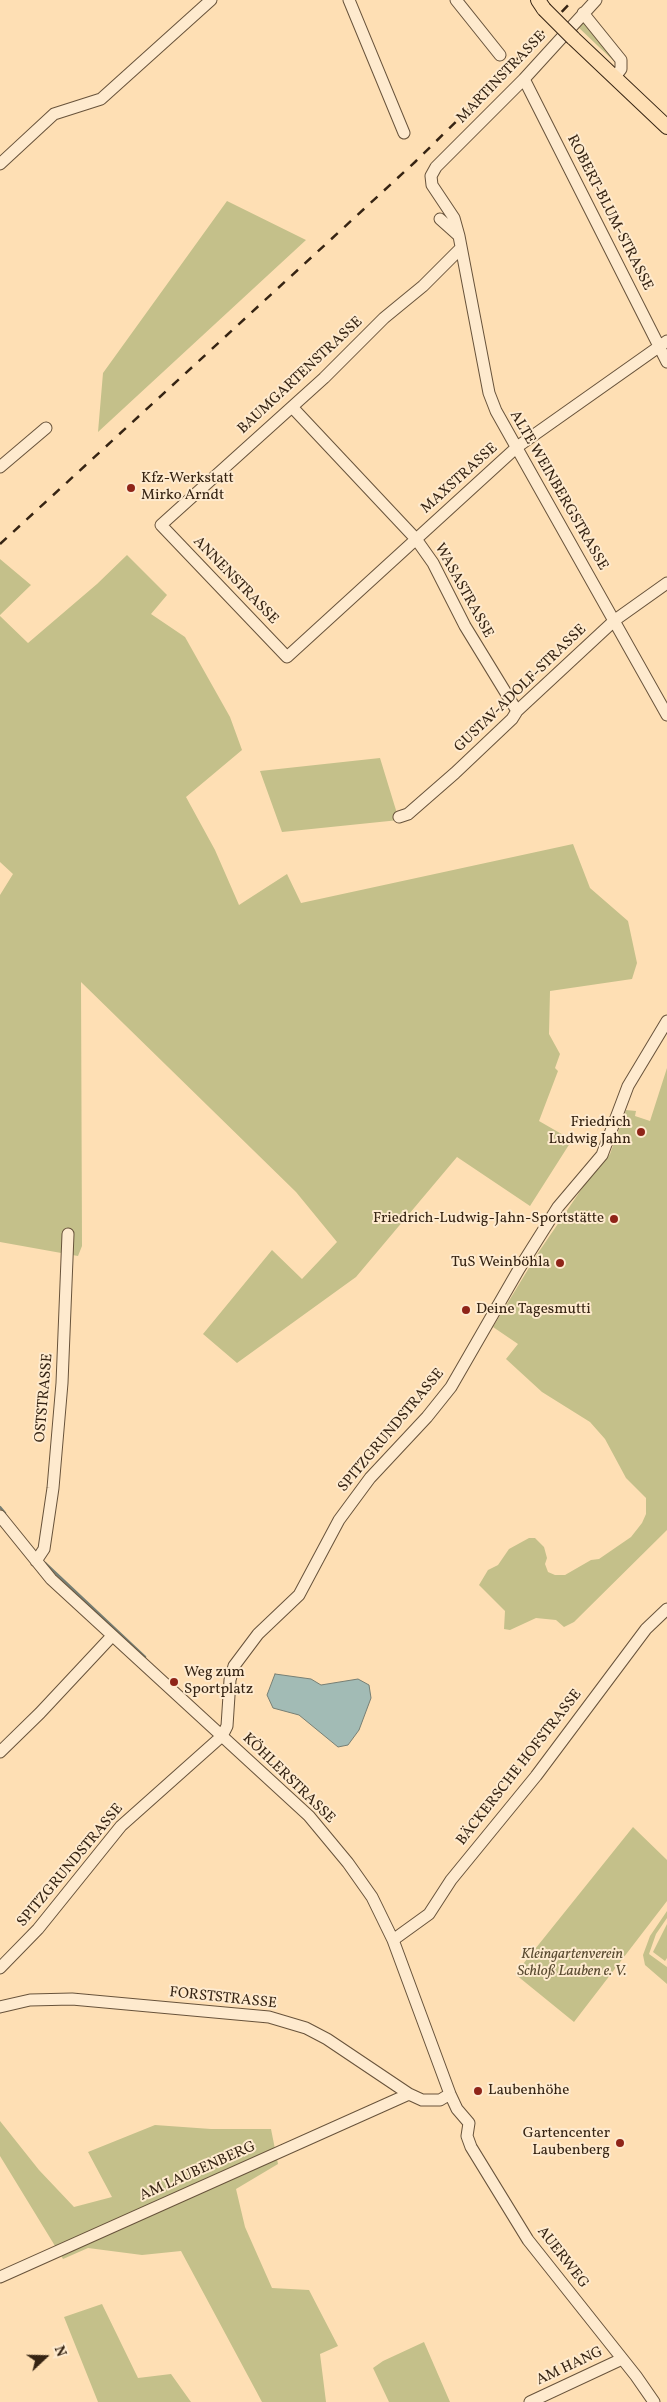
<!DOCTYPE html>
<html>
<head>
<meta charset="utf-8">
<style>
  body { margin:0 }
  #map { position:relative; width:667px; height:2402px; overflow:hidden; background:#fedfb4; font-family:Vollkorn,serif }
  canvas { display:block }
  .north { position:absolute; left:20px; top:2332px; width:50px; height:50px; -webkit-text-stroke:4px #feeace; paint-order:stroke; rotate:69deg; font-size:14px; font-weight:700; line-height:20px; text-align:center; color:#362413 }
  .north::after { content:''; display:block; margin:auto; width:18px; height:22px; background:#362413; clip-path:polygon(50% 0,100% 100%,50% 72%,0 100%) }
</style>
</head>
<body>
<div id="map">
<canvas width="667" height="2402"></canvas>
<div class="north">N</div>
</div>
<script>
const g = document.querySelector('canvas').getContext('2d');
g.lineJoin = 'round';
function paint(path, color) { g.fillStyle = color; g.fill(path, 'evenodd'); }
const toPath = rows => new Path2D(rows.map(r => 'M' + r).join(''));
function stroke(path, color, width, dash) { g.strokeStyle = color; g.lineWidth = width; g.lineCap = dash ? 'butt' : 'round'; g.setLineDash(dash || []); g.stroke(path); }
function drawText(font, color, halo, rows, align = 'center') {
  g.font = font + ' Vollkorn,serif'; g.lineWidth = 4; g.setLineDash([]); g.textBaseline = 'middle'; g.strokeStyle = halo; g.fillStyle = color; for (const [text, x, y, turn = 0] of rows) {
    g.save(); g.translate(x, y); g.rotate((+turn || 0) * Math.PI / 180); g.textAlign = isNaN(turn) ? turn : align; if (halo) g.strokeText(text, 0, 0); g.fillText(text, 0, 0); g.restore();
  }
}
paint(toPath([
  [584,22,619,66,577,26],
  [227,201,306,240,98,432,103,373],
  [127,555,167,595,151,614,185,637,230,717,242,750,186,797,215,850,239,905,287,874,301,903,573,844,590,888,628,921,637,963,632,979,550,991,549,1034,560,1054,555,1068,558,1071,539,1121,572,1140,530,1206,457,1157,356,1277,237,1363,203,1334,272,1250,302,1279,337,1242,296,1192,81,982,82,1246,78,1256,0,1242,0,895,13,874,0,862,0,616,28,643,97,584],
  [0,559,31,585,0,615],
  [380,758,399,820,282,832,260,771],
  [667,1068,667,1530,574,1622,564,1627,556,1620,536,1618,510,1630,504,1629,505,1611,479,1585,488,1570,498,1565,509,1549,529,1538,535,1538,544,1547,547,1558,545,1564,548,1572,555,1575,565,1575,591,1560,599,1559,631,1537,642,1523,646,1514,646,1498,626,1478,605,1439,590,1422,542,1392,506,1359,518,1344,493,1327,538,1253,585,1184,610,1154,626,1110,636,1111,635,1116,650,1121],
  [633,1827,667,1860,667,1901,574,2022,515,1974],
  [667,1911,667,1918,656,1934,649,1954,667,1967,667,1984,645,1965,643,1955,650,1936],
  [667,1924,667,1958,665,1961,653,1952],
  [0,2121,39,2170,74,2207,112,2197,88,2152,155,2125,211,2129,271,2129,278,2164,236,2189,245,2227,272,2288,309,2290,338,2346,320,2354,326,2402,262,2402,181,2251,142,2255,88,2248,63,2259,0,2156],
  [102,2304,138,2378,171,2374,191,2402,98,2402,64,2317],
  [424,2342,450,2402,389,2402,373,2368,383,2361]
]), '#c4c08a');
const water = toPath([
  [275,1674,311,1679,321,1685,358,1679,369,1685,371,1698,359,1730,348,1745,338,1747,299,1715,273,1708,267,1695,275,1674]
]);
paint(water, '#a2bbb5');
stroke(water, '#777f74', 1);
stroke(toPath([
  [0,1507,5,1513],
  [45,1563,145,1657]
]), '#777f74', 2.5);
const minor = toPath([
  [349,0,404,133],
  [456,0,500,55],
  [596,0,524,79,436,167,431,176,432,185,454,218,459,236,489,393,496,411,667,715],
  [583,13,621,60,621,69,615,77],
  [524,79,667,362],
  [0,164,54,114,101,99,211,0],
  [440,219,459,236],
  [461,248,423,286,384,318,324,378,161,525,287,657,517,447,667,341],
  [292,407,416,539,433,563,465,626,517,711],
  [0,467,46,428],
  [399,817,408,814,455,773,512,719,517,711,615,620,667,583],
  [0,1516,51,1579,309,1816,348,1863,372,1897,393,1940,450,2094,457,2109,469,2123,467,2136,471,2147,528,2240,636,2376,654,2402],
  [36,1561,44,1549,53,1488,62,1383,68,1234],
  [0,1752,40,1713,112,1636],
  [393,1940,429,1914,451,1880,536,1776,646,1629,667,1609],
  [0,1968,38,1929,121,1826,222,1736,227,1726,230,1680,234,1666,258,1634,299,1595,339,1520,370,1478,427,1417,451,1387,519,1269,558,1207,602,1155,628,1086,667,1021],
  [0,2007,30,2000,72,1999,269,2017,306,2028,327,2039,409,2094,422,2100,440,2100,450,2094],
  [0,2277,409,2094],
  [530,2402,622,2359]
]);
const major = toPath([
  [538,0,544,9],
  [573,38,667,127]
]);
stroke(minor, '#68533b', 13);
stroke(major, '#362413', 16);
stroke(minor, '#feeace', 11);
stroke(major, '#fedfb4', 14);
stroke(toPath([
  [0,544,415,162,476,102,573,0]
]), '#362413', 2.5, [9, 9]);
const majorBridge = toPath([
  [544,9,573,38]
]);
stroke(majorBridge, '#362413', 16, []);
stroke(majorBridge, '#fedfb4', 14);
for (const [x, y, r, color] of [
  [131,488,5,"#8f2418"],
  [641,1132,5,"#8f2418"],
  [614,1219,5,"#8f2418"],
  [560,1263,5,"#8f2418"],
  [466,1310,5,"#8f2418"],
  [174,1682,5,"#8f2418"],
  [478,2091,5,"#8f2418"],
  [620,2143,5,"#8f2418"]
]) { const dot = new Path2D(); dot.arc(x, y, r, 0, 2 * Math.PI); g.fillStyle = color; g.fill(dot); stroke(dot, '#feeace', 2); }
drawText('15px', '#362413', '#feeace', [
  ["MARTINSTRASSE",502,78,-46],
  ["ROBERT-BLUM-STRASSE",609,213,63],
  ["BAUMGARTENSTRASSE",301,376,-43],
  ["MAXSTRASSE",460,479,-42],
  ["ALTE WEINBERGSTRASSE",558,491,60],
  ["ANNENSTRASSE",235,581,46],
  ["WASASTRASSE",463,591,61],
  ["GUSTAV-ADOLF-STRASSE",521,689,-44],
  ["OSTSTRASSE",45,1398,-85],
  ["SPITZGRUNDSTRASSE",392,1431,-50],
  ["BÄCKERSCHE HOFSTRASSE",520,1768,-52],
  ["KÖHLERSTRASSE",288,1779,44],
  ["SPITZGRUNDSTRASSE",71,1866,-50],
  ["FORSTSTRASSE",223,1999,6],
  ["AM LAUBENBERG",198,2172,-24],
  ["AUERWEG",562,2258,52],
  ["AM HANG",570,2367,-25]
]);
drawText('15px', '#362413', '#feeace', [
  ["Kfz-Werkstatt",141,479],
  ["Mirko Arndt",141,496],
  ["Friedrich",631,1123,"right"],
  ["Ludwig Jahn",631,1140,"right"],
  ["Friedrich-Ludwig-Jahn-Sportstätte",604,1219,"right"],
  ["TuS Weinböhla",550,1263,"right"],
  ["Deine Tagesmutti",476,1310],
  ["Weg zum",184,1673],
  ["Sportplatz",184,1690],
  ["Laubenhöhe",488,2091],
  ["Gartencenter",610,2134,"right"],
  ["Laubenberg",610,2151,"right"]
], 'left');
drawText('italic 15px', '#5a4b31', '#feeace', [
  ["Kleingartenverein",572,1955],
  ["Schloß Lauben e. V.",572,1972]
]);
</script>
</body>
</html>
